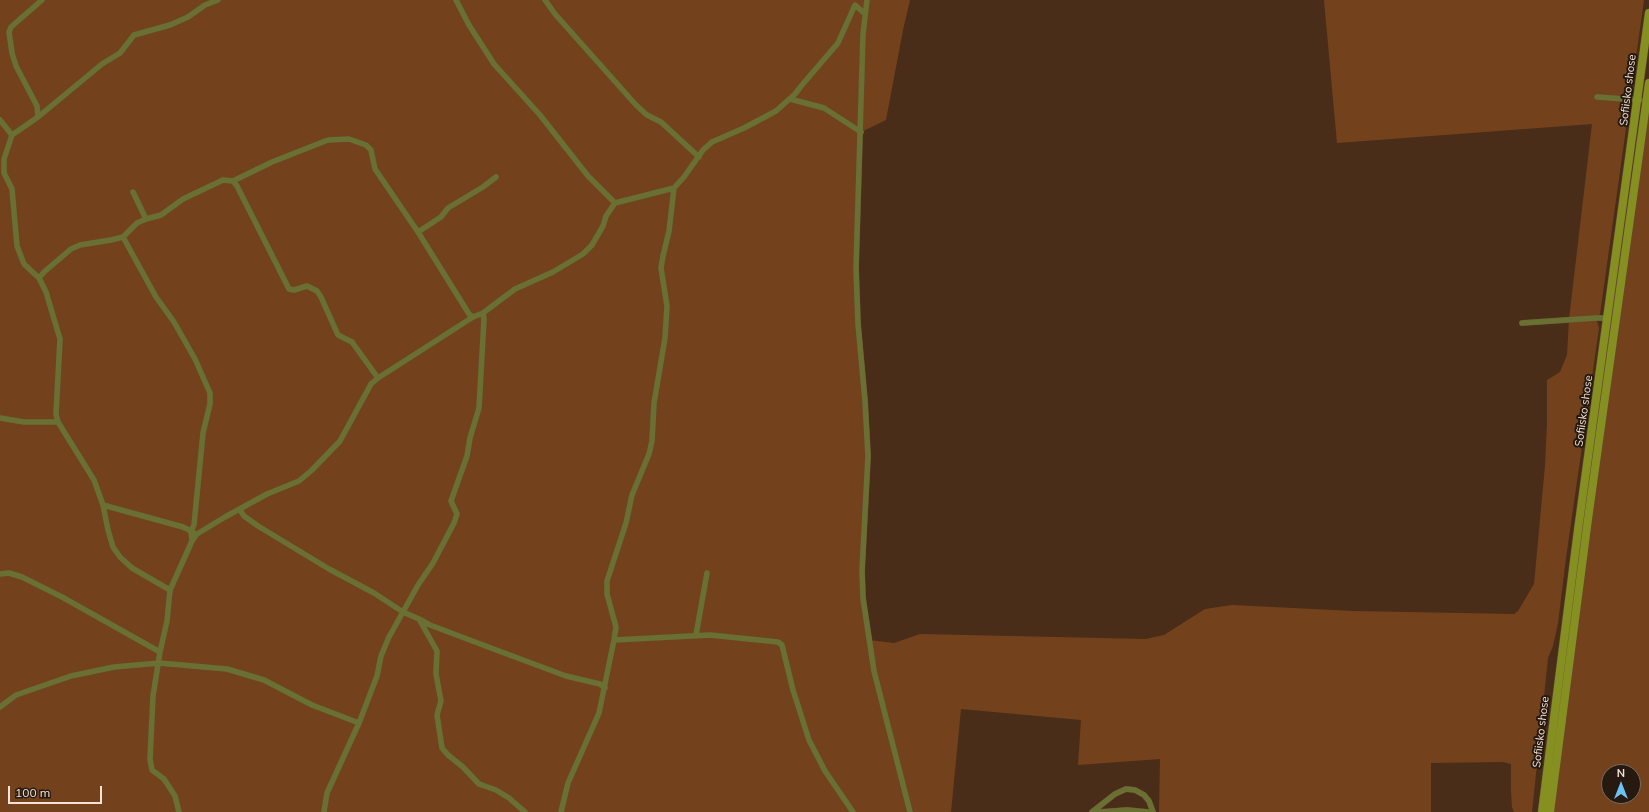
<!DOCTYPE html>
<html>
<head>
<meta charset="utf-8">
<style>
  body { margin:0 }
  #map { position:relative; width:1649px; height:812px; overflow:hidden; background:#4a2d18; font-family:Mulish,sans-serif }
  canvas { display:block }
  .north { position:absolute; left:1601px; top:764px; width:40px; height:40px; box-sizing:border-box; background:#261910; border:1px solid #796a60; border-radius:50%; rotate:0deg; font-size:11px; font-weight:700; line-height:16px; text-align:center; color:#f6e3d7 }
  .north::after { content:''; display:block; margin:auto; width:14px; height:18px; background:#6dc2f3; clip-path:polygon(50% 0,100% 100%,50% 72%,0 100%) }
  .scale { position:absolute; left:8px; top:786px; width:94px; height:18px; box-sizing:border-box; border:2px solid #f6e3d7; border-top:0; padding-left:5px; font-size:12px; line-height:14px; white-space:nowrap; color:#f6e3d7; -webkit-text-stroke:3px #261910; paint-order:stroke }
</style>
</head>
<body>
<div id="map">
<canvas width="1649" height="812"></canvas>
<div class="north">N</div>
<div class="scale">100 m</div>
</div>
<script>
const g = document.querySelector('canvas').getContext('2d');
g.lineJoin = 'round';
function paint(path, color) { g.fillStyle = color; g.fill(path, 'evenodd'); }
const toPath = rows => new Path2D(rows.map(r => 'M' + r).join(''));
function stroke(path, color, width, dash) { g.strokeStyle = color; g.lineWidth = width; g.lineCap = dash ? 'butt' : 'round'; g.setLineDash(dash || []); g.stroke(path); }
function drawText(font, color, halo, rows, align = 'center') {
  g.font = font + ' Mulish,sans-serif'; g.lineWidth = 4; g.setLineDash([]); g.textBaseline = 'middle'; g.strokeStyle = halo; g.fillStyle = color; for (const [text, x, y, turn = 0] of rows) {
    g.save(); g.translate(x, y); g.rotate((+turn || 0) * Math.PI / 180); g.textAlign = isNaN(turn) ? turn : align; if (halo) g.strokeText(text, 0, 0); g.fillText(text, 0, 0); g.restore();
  }
}
paint(toPath([
  [0,0,910,0,903,30,886,120,861,132,856,268,868,456,862,571,868,640,894,643,920,634,1146,639,1164,635,1205,609,1232,605,1353,611,1514,614,1518,611,1534,584,1545,466,1547,424,1547,380,1560,372,1567,355,1569,319,1592,124,1337,143,1324,0,1644,0,1600,314,1596,318,1599,328,1566,558,1558,623,1553,646,1548,658,1532,812,1514,812,1512,807,1511,791,1511,764,1503,762,1431,763,1431,812,1159,812,1160,759,1078,765,1081,720,961,709,951,812,0,812],
  [1649,83,1649,812,1550,812],
  [1609,772,1633,772,1633,796,1609,796]
]), '#73421d');
const minor = toPath([
  [456,0,469,25,494,64,540,115,588,176,615,203],
  [545,0,555,14,636,105,647,115,661,122,699,157],
  [867,0,863,34,856,268,858,324,865,401,868,456,862,571,863,598,874,671,910,812],
  [1597,97,1640,100],
  [790,99,824,108,861,132],
  [38,117,37,106,16,66,12,53,9,32,11,27,42,0],
  [0,120,12,135,38,117,102,64,120,53,134,35,170,25,188,17,205,5,218,0],
  [12,135,4,159,4,173,12,189,17,246,24,264,39,278,46,292,60,339,56,414,58,422,94,480,103,505,183,527,193,532],
  [233,181,272,162,328,140,349,139,366,145,371,150,375,169,418,232,469,314,473,317],
  [133,192,146,219,137,223,123,237,156,297,174,322,195,359,210,393,210,404,203,433,194,525,191,531,192,541,170,590,167,621,160,652,153,696,150,759,152,770,164,779,175,796,179,812],
  [146,219,161,215,183,199,223,180,233,181,237,186,289,289,294,290,307,286,317,291,321,297,338,335,352,342,378,378],
  [418,232,441,217,448,208,483,187,496,177],
  [39,278,44,272,71,249,80,245,111,240,123,237],
  [1522,323,1596,318,1608,318],
  [0,418,24,422,58,422],
  [103,505,108,530,113,547,120,557,132,568,170,590],
  [240,510,244,516,258,526,329,569,374,593,403,612,419,619,430,625,499,651,566,676,600,684,605,688],
  [192,541,197,534,225,517,267,494,299,481,312,470,340,441,371,384,378,378,473,317,483,313,515,289,553,272,583,254,592,245,603,226,606,216,615,203,674,188,684,177,703,150,712,142,744,128,776,111,795,94,802,85,838,43,855,5,865,14],
  [0,574,9,573,22,577,62,597,160,652],
  [419,619,437,651,436,674,441,701,437,715,442,748,448,755,463,767,479,784,496,790,509,798,525,812],
  [696,635,707,573],
  [614,640,710,635,778,642,782,645,793,690,809,740,825,771,853,812],
  [0,707,16,695,71,676,114,667,159,663,227,669,264,680,312,705,359,723],
  [324,812,327,793,359,723,377,676,381,656,389,637,418,585,433,563,454,523,457,514,451,501,467,456,470,438,479,408,484,319,483,313],
  [561,812,568,783,599,713,614,640,616,627,607,594,607,581,626,523,632,495,649,454,652,441,654,403,665,338,667,306,661,268,663,256,669,231,674,188],
  [1092,812,1115,794,1126,789,1135,790,1144,795,1149,801,1153,812],
  [1100,812,1127,810,1148,812]
]);
const secondary = toPath([
  [1542,812,1578,530,1649,13],
  [1550,812,1588,519,1649,83]
]);
stroke(minor, '#664a37', 6);
stroke(secondary, '#664a37', 9);
stroke(minor, '#697032', 5.5);
stroke(secondary, '#869021', 8);
drawText('11px', '#f6e3d7', '#261910', [
  ["Sofiisko shose",1628,90,-83],
  ["Sofiisko shose",1584,411,-82],
  ["Sofiisko shose",1541,732,-83]
]);
</script>
</body>
</html>
